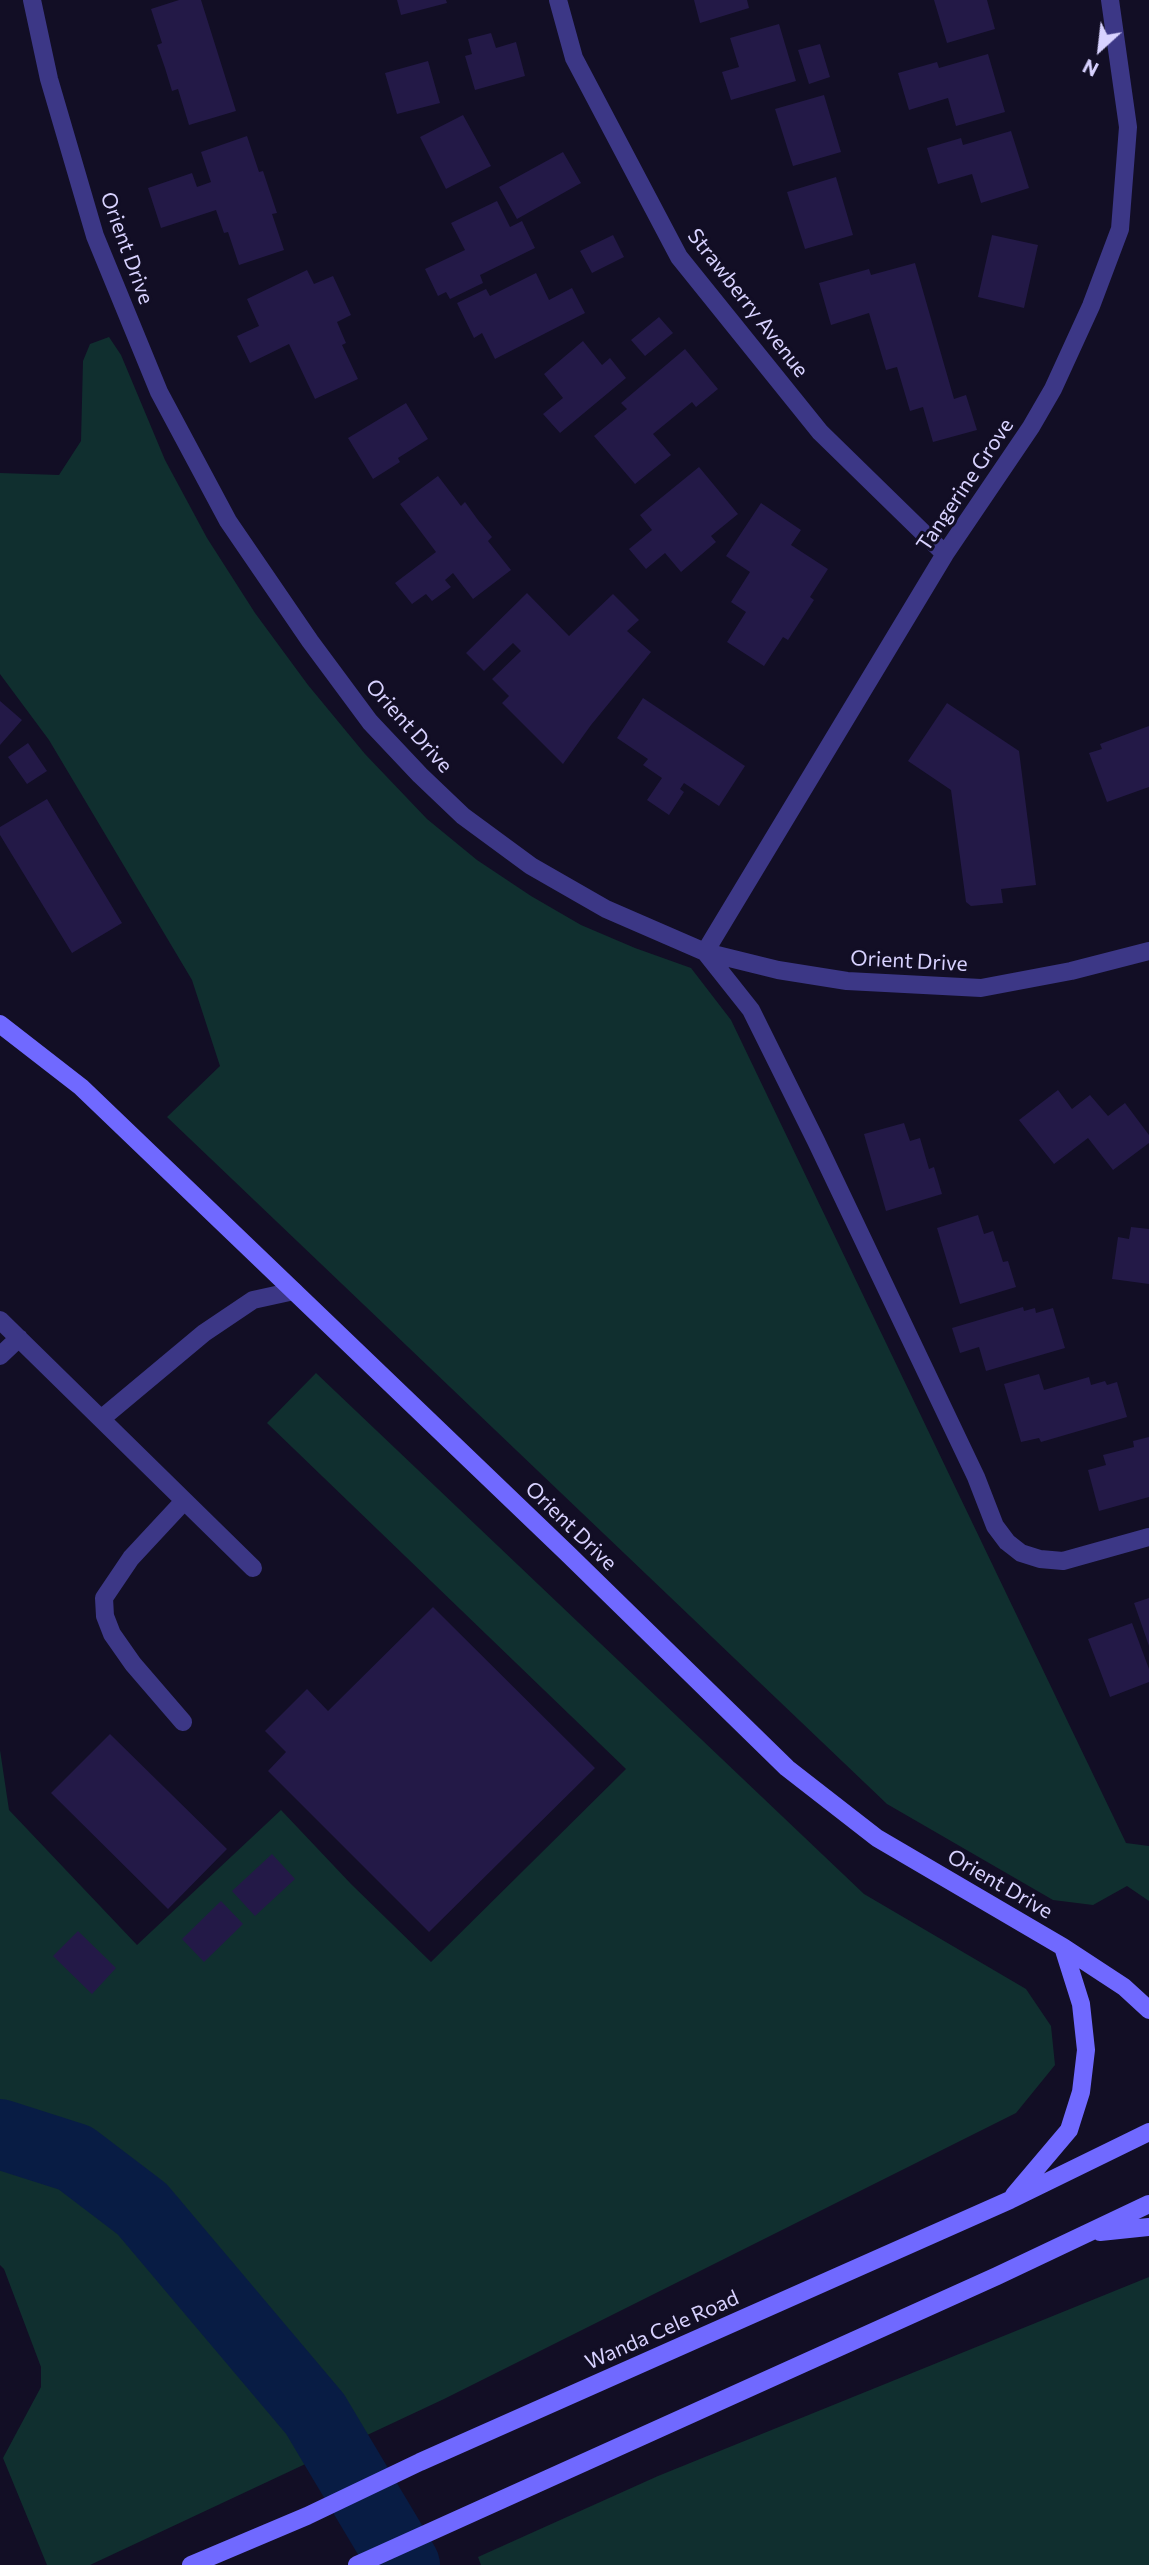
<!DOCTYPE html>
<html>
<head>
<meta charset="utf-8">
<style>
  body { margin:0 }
  #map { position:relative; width:1149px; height:2565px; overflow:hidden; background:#120e25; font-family:Commissioner,sans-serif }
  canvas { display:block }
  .north { position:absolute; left:1065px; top:14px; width:70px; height:70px; -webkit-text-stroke:5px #120e25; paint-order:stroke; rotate:207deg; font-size:19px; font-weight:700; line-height:28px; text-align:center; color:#d8d2ff }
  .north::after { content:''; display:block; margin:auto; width:24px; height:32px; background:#d8d2ff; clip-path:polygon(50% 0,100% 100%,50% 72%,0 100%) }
</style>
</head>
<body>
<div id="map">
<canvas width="1149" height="2565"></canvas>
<div class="north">N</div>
</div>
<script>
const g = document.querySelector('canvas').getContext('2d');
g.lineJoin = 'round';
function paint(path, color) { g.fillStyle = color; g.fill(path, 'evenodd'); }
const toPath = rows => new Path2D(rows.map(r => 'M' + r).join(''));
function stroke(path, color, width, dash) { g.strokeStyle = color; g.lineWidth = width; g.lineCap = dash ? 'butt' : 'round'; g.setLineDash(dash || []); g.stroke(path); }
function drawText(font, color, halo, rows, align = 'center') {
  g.font = font + ' Commissioner,sans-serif'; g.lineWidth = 6; g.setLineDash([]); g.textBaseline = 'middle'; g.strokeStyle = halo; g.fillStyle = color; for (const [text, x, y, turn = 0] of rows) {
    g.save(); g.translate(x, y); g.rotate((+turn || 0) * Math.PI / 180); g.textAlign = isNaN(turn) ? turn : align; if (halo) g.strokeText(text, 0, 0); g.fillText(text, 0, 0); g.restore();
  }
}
paint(toPath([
  [109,337,121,355,165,460,207,538,255,613,308,685,365,754,427,819,477,860,531,896,581,925,635,948,691,968,731,1020,1126,1843,1149,1846,1149,1901,1127,1886,1093,1905,1053,1900,887,1804,167,1117,220,1066,192,980,49,740,0,674,0,473,59,475,81,441,83,361,90,344],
  [316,1373,864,1894,1026,1989,1051,2026,1055,2065,1016,2113,444,2399,90,2565,47,2565,3,2458,41,2387,41,2367,4,2269,0,2265,0,1750,9,1810,137,1945,281,1810,351,1884,431,1962,626,1769,267,1423],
  [1149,2277,1149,2565,481,2565,478,2557,658,2476]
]), '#102f2f');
stroke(toPath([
  [0,2134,75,2158,142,2209,315,2414,405,2565]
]), '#081c44', 70);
paint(toPath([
  [179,0,201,0,236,111,189,125,178,89,172,91,165,68,157,45,162,43,151,9],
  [397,0,446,0,447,3,401,15],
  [694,0,747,0,749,8,700,23],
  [934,0,987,0,995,29,947,43],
  [779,24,796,81,731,100,722,72,739,67,730,38],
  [491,33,496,48,516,42,525,76,475,90,465,56,472,54,468,39],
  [820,44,830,77,809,84,798,50],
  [988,54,1005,112,956,126,948,98,909,110,898,73,937,62,939,68],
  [428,61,440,103,397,114,385,73],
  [824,95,841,152,793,166,775,109],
  [463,115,491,166,446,189,420,137],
  [1011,131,1029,188,981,203,972,174,938,184,927,148,961,138,963,145],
  [247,136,259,172,263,171,277,213,272,214,284,250,239,265,228,232,224,233,216,210,161,228,148,188,192,173,197,187,211,182,201,152],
  [563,152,581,183,517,219,499,187],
  [836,177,853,235,805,249,787,192],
  [497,201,510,227,522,221,535,248,480,275,483,283,450,299,446,292,438,296,425,269,465,250,451,223],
  [613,235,624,257,592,273,580,251],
  [992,235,1038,245,1024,308,978,297],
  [915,263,954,399,966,395,977,430,933,442,923,407,910,411,897,367,886,370,869,313,831,325,819,283,869,269,871,275],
  [307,270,314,284,333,276,351,315,337,322,346,343,342,345,358,379,315,399,289,344,250,363,237,336,259,326,247,299],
  [536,273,549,300,572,288,585,313,495,359,482,333,474,338,457,303,486,289,490,296],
  [659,317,673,333,645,356,631,340],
  [583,341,602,365,610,358,626,378,560,433,543,414,563,398,544,374],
  [685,349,718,389,696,407,692,402,653,434,671,455,635,484,594,436,627,409,621,403],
  [406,403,428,439,398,458,400,462,373,479,348,438],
  [699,467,738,514,711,536,716,542,681,572,665,553,646,569,629,549,652,530,640,515],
  [438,476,461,506,465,502,478,520,492,537,488,541,511,570,473,599,453,573,445,580,451,587,432,601,426,594,412,604,395,583,436,552,400,504],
  [761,503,801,530,791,545,828,569,810,597,814,600,788,640,783,637,764,666,727,642,746,612,731,602,750,572,726,556],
  [527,593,569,636,613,594,639,620,627,631,651,652,591,725,563,764,502,703,509,696,492,679,521,651,513,643,484,671,466,653],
  [643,698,745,766,719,806,684,783,680,789,684,792,669,815,647,800,662,778,643,765,648,759,617,738],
  [0,701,22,720,0,745],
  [947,703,1019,751,1036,885,1001,889,1003,903,971,906,966,902,951,790,908,761],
  [1149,726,1149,787,1107,802,1089,753,1102,749,1100,744],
  [28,743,47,771,27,784,8,757],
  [47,799,122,923,72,953,0,835,0,827],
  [1058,1090,1072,1109,1090,1095,1108,1116,1125,1103,1149,1135,1149,1143,1113,1170,1088,1138,1054,1164,1019,1120],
  [904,1123,910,1141,920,1138,929,1169,934,1167,942,1194,886,1211,864,1134],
  [978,1215,984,1234,993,1231,1003,1262,1008,1261,1016,1287,960,1304,937,1228],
  [1131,1227,1149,1229,1149,1284,1112,1279,1118,1237,1129,1239],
  [1023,1307,1024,1311,1035,1308,1036,1313,1053,1308,1065,1348,986,1371,979,1347,960,1353,952,1328],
  [1039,1374,1044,1390,1089,1377,1091,1385,1105,1381,1107,1385,1117,1382,1127,1417,1041,1442,1039,1438,1021,1442,1004,1384],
  [1149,1437,1149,1497,1099,1511,1088,1470,1106,1465,1103,1455,1134,1447,1133,1441],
  [1149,1598,1149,1646,1134,1603],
  [433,1607,595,1768,429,1932,268,1771,286,1752,265,1731,307,1689,328,1711],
  [1132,1623,1149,1669,1149,1682,1110,1697,1088,1639],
  [110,1734,227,1849,168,1909,51,1793],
  [272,1854,295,1879,255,1916,232,1891],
  [221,1901,243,1924,204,1962,182,1939],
  [78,1931,116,1968,92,1994,53,1956]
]), '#231947');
stroke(toPath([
  [0,1320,253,1568],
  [0,1356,19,1338],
  [101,1419,204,1333,253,1300,294,1291],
  [183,1722,133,1664,112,1634,105,1616,104,1598,131,1558,184,1501]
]), '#3c3786', 18);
stroke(toPath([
  [32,0,49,79,95,236,159,392,228,521,310,641,370,722,420,775,463,816,531,866,606,909,705,952,778,970,847,981,981,988,1071,971,1149,951],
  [558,0,574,58,679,257,820,432,945,554],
  [1110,0,1128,127,1120,229,1091,306,1053,389,1031,427,945,554,705,952,751,1010,816,1141,976,1477,995,1526,1007,1542,1021,1553,1040,1559,1063,1561,1149,1537]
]), '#3c3786', 18);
stroke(toPath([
  [0,1024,81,1087,568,1554,787,1768,877,1838,1063,1947,1124,1987,1149,2010],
  [1014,2195,1069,2130,1081,2092,1086,2050,1081,2004,1063,1947],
  [1100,2232,1149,2227],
  [191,2565,307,2516,420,2462,1010,2200,1149,2132],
  [357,2565,997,2276,1149,2204]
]), '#7069ff', 18);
drawText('21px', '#d8d2ff', '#120e25', [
  ["Orient Drive",127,248,70],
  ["Strawberry Avenue",748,303,52],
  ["Tangerine Grove",965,485,-56],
  ["Orient Drive",409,726,48],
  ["Orient Drive",909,961,3],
  ["Orient Drive",571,1526,44],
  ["Orient Drive",1000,1884,30],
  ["Wanda Cele Road",662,2330,-24]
]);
</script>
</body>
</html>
